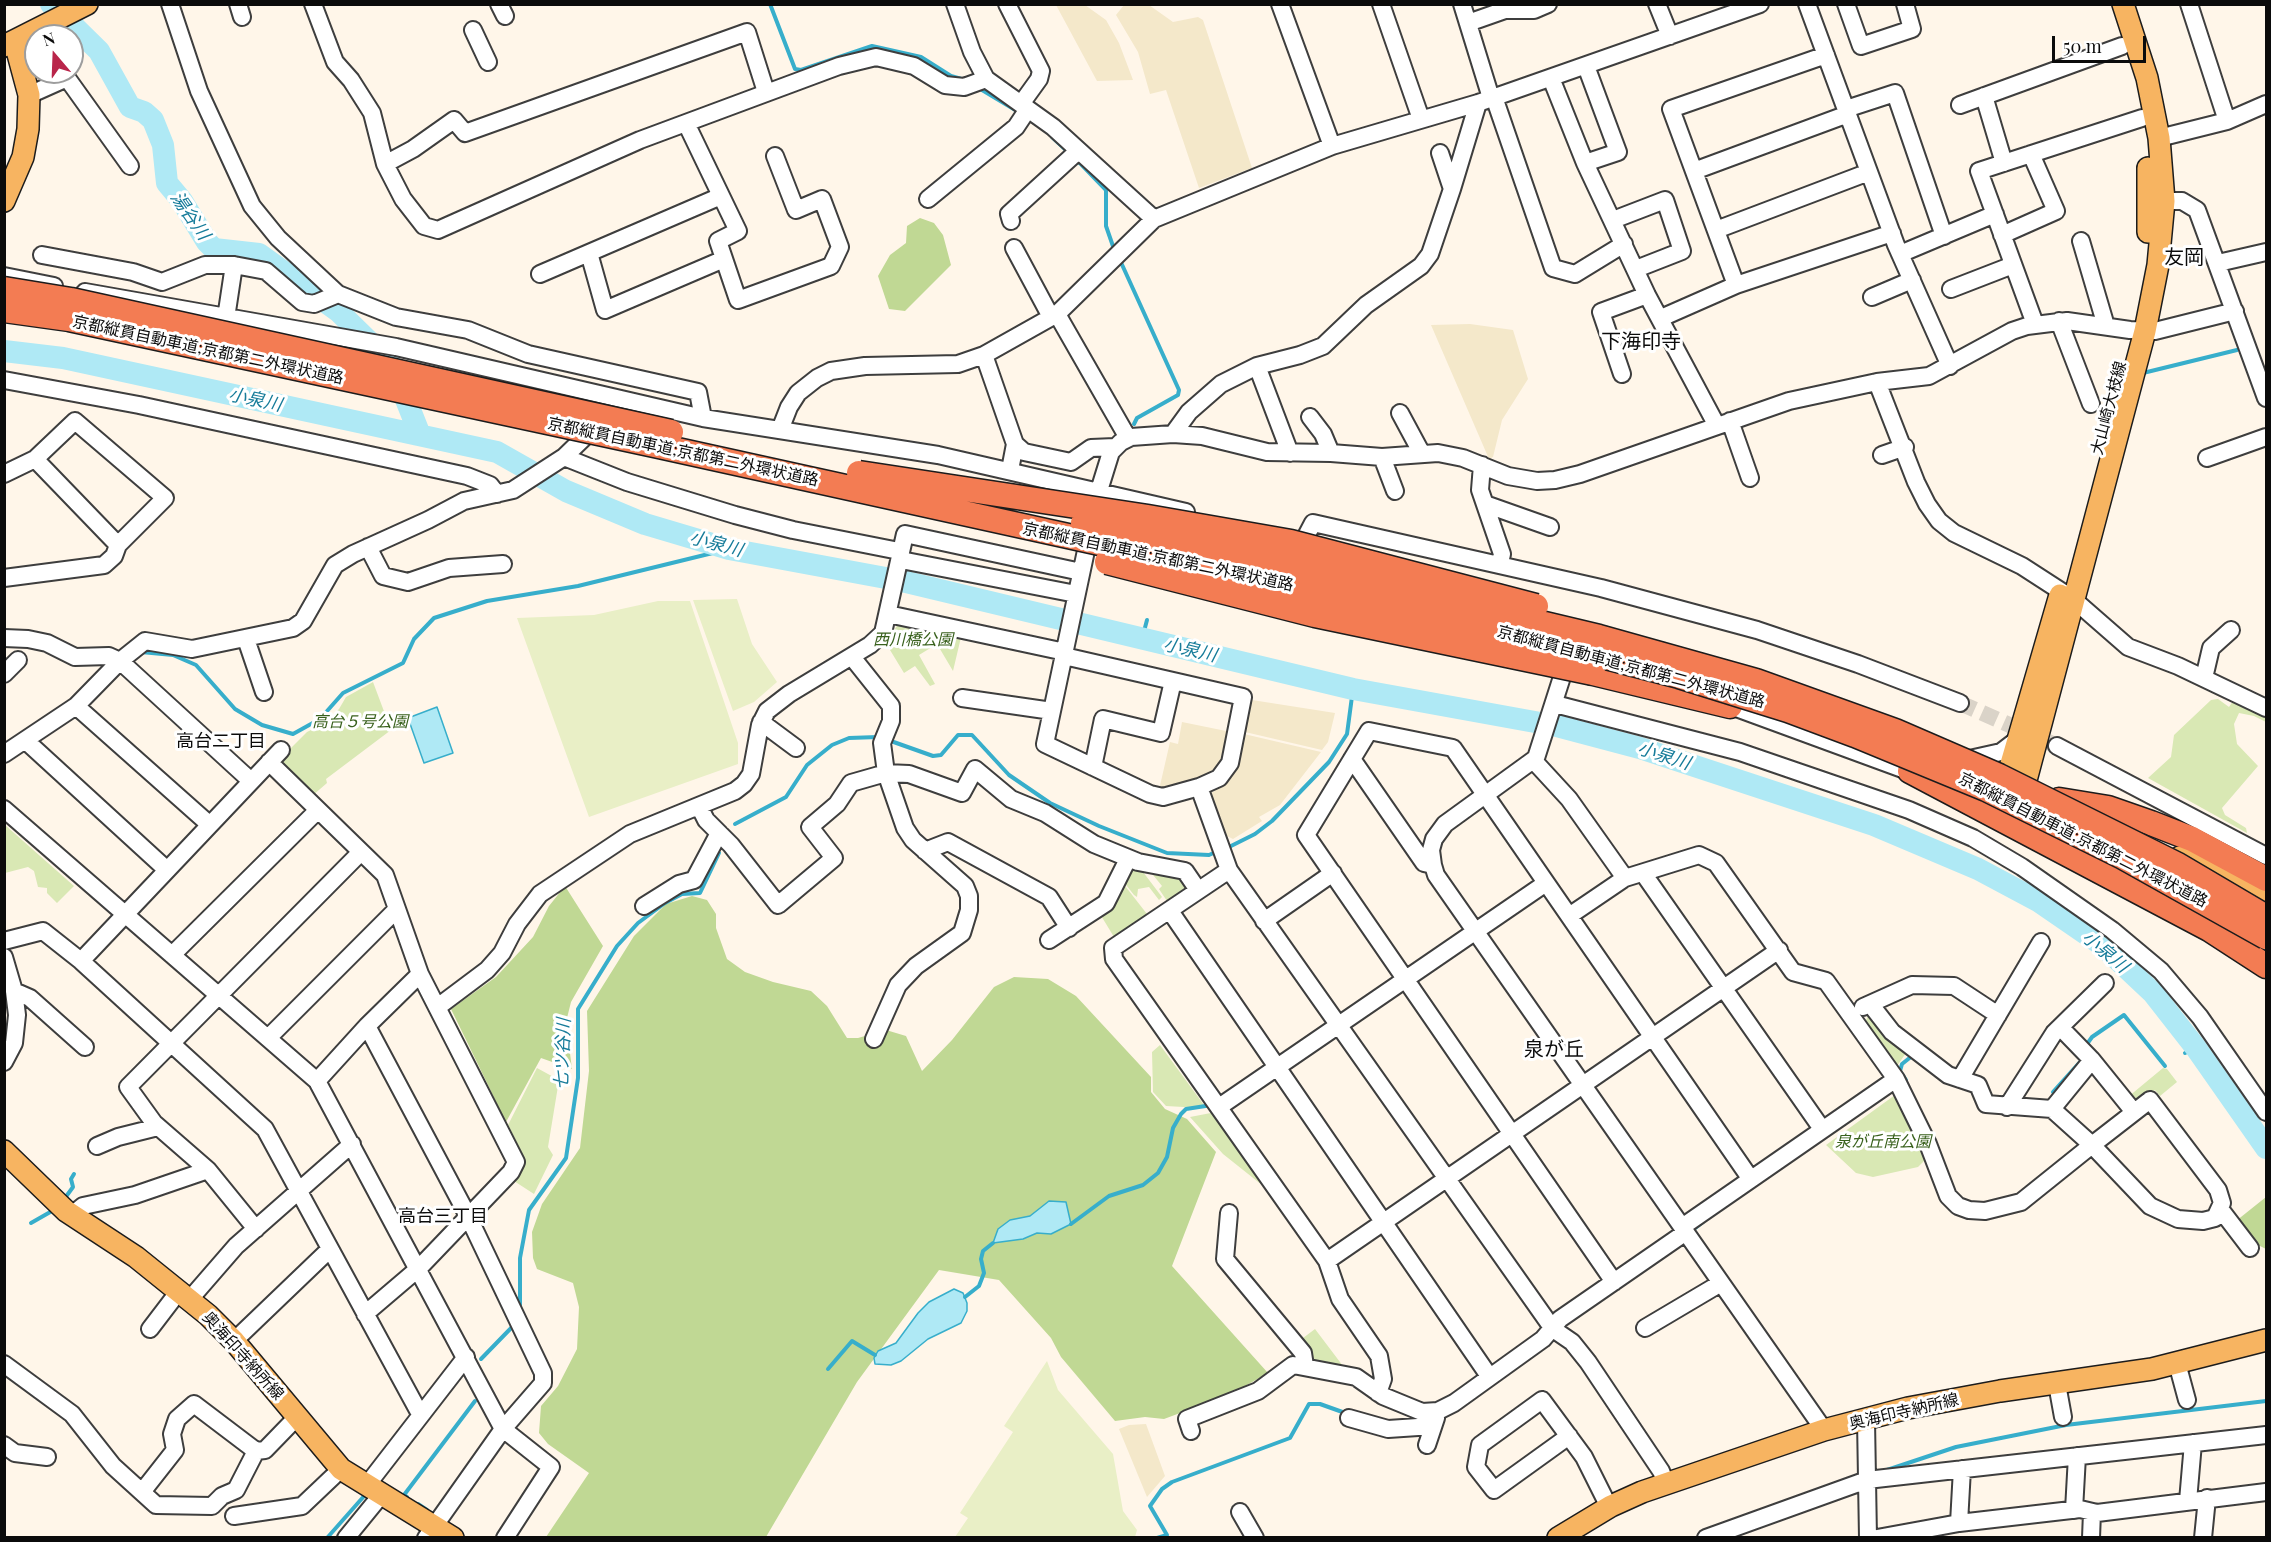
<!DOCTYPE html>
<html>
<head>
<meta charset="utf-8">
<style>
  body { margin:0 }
  #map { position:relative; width:2271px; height:1542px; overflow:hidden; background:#fff6e9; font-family:"Playfair Display",serif }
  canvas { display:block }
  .frame { position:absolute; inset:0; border:6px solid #0b0b0b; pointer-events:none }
  .north { position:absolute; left:24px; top:24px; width:60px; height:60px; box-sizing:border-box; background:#fff; border:2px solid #9d9d9d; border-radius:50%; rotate:341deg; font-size:16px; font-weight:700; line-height:24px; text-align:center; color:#0b0b0b }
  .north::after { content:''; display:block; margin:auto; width:21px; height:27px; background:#b9254a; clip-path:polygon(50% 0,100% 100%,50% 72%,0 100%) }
  .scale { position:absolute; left:2052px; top:36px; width:94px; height:27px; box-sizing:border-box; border:3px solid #0b0b0b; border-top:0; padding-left:8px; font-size:18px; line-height:21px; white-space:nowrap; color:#0b0b0b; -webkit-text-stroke:4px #fff; paint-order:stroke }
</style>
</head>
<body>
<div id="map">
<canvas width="2271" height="1542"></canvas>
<div class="frame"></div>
<div class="north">N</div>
<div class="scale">50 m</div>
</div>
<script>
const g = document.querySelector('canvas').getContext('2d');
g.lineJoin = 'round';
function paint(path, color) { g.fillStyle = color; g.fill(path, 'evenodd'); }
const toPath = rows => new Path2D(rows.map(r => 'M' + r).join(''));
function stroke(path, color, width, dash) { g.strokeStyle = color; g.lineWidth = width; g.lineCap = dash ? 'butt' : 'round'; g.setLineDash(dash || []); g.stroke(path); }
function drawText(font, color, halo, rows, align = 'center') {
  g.font = font + ' "Playfair Display","Noto Sans JP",serif'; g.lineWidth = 6; g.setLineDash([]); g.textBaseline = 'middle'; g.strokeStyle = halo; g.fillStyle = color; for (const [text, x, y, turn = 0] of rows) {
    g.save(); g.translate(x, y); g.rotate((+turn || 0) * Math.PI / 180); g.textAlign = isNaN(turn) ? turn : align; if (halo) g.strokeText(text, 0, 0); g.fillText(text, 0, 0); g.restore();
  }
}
paint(toPath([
  [1056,5,1085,5,1106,20,1119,43,1133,80,1097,81],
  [1124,5,1149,5,1173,22,1198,17,1203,20,1252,168,1199,188,1166,90,1150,94,1138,52,1116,15],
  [1470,324,1513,330,1528,379,1502,420,1493,457,1489,459,1431,325],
  [1252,700,1335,713,1328,742,1322,750,1245,732],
  [1182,722,1231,732,1225,760,1216,773,1206,778,1159,790,1170,742,1178,744],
  [1244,734,1321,752,1280,805,1259,817,1262,821,1233,839,1223,834,1211,793,1226,784,1235,771],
  [1146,1424,1165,1476,1147,1497,1119,1429,1129,1425]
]), '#f4e8ca');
paint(toPath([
  [901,620,962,633,953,671,937,644,919,655,935,684,930,686,915,666,904,673,890,650,896,641,890,636],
  [373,682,391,730,326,779,327,783,312,796,278,761,307,732,325,723,339,709,346,697],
  [2218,699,2229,707,2233,701,2266,715,2266,722,2254,716,2239,713,2234,724,2237,744,2258,766,2222,808,2225,815,2246,828,2247,833,2148,778,2171,757,2174,735,2211,700],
  [5,825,74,886,57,903,47,893,47,888,38,887,34,871,28,867,5,873],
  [1140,868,1162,897,1159,900,1149,887,1138,889,1137,897,1134,895,1123,881,1129,870],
  [1149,870,1180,875,1189,885,1167,901,1159,889,1162,886],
  [1122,882,1147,914,1114,937,1100,914],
  [1869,1014,1908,1050,1895,1069,1864,1024],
  [1160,1045,1204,1105,1201,1108,1166,1106,1153,1092,1152,1052],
  [537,1068,559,1080,548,1147,553,1155,534,1194,514,1181,524,1164,524,1157,508,1125],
  [2163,1068,2167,1069,2177,1082,2160,1096,2155,1090,2137,1105,2128,1097],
  [1895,1095,1926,1159,1918,1167,1873,1177,1856,1173,1826,1145],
  [1216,1112,1272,1193,1223,1154,1190,1117],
  [1315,1329,1346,1370,1324,1366,1313,1358,1303,1344,1306,1342,1303,1338]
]), '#d9e8b4');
paint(toPath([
  [920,218,934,223,943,235,951,265,905,311,889,309,878,276,890,255,906,243,907,226],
  [565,886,603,946,571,1002,566,1022,572,1069,541,1058,506,1122,451,1009,496,977,533,937,549,906],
  [692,896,707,900,716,914,716,928,727,959,745,972,773,982,811,991,827,1006,847,1038,858,1038,886,1030,906,1036,922,1071,952,1040,994,987,1014,977,1048,979,1076,996,1151,1077,1151,1092,1165,1109,1187,1119,1216,1152,1172,1266,1268,1373,1231,1394,1164,1419,1145,1417,1115,1421,1061,1357,1051,1338,999,1280,939,1270,857,1382,766,1537,546,1537,589,1473,548,1444,539,1433,541,1406,558,1386,577,1349,579,1307,573,1283,537,1269,533,1258,532,1232,542,1204,580,1148,589,1071,587,1011,634,936,666,904],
  [2266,1197,2266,1249,2252,1242,2236,1221]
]), '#c0d894');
paint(toPath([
  [737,599,752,644,777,682,754,702,733,711,693,600],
  [658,601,690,601,738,743,738,764,589,817,517,618,594,615],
  [1047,1361,1058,1390,1113,1454,1123,1511,1137,1530,1135,1537,955,1537,968,1518,960,1513,1013,1432,1004,1426]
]), '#e9efc6');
const water = toPath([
  [437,707,453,753,424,763,408,718,437,707],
  [1049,1201,1066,1202,1071,1224,1051,1234,1037,1233,1023,1239,993,1243,998,1229,1010,1220,1030,1216,1049,1201],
  [954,1289,963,1293,967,1303,967,1311,961,1323,928,1339,901,1361,891,1365,875,1364,874,1358,878,1351,896,1343,918,1313,929,1302,954,1289]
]);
paint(water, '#afe9f5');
stroke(water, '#37aecb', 1.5);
stroke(toPath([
  [770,4,795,69,801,70,872,46,921,57,951,76,965,80],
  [977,87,1017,111],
  [1052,137,1068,152],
  [1076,159,1106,190,1106,226,1115,252],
  [1119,258,1179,390,1178,395,1137,418,1134,424],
  [2143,373,2237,350],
  [1142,639,1147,620],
  [141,652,173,655,196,665,235,709,262,725,293,734,320,719,343,693,403,663,414,639,434,618,487,601,578,586,729,549],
  [888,740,933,756,941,755,958,735,972,735,1009,775,1050,803,1099,826,1167,853,1209,855,1218,851],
  [735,824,786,797,807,765,832,745,849,738,878,737],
  [1225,849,1255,834,1272,821,1329,762,1347,734,1353,689],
  [2087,1044,2092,1037,2124,1015,2165,1066],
  [2185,1053,2196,1048],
  [1906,1080,1900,1071,1902,1064,1912,1056],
  [2053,1092,2080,1062],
  [65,1198,73,1187,71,1179,74,1174],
  [31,1223,52,1211],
  [1071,1224,1109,1196,1143,1185,1158,1173,1167,1157,1173,1128,1181,1114,1186,1109,1212,1105],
  [1694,1229,1703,1222],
  [965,1297,979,1286,984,1273,981,1259,983,1251,993,1243],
  [520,1305,520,1258,529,1210,566,1158,578,1078,578,1009,617,946,638,923,665,903,682,894,700,893,719,853],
  [481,1359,514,1325],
  [828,1369,852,1341,875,1355],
  [1887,1470,1956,1447,2066,1425,2266,1401],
  [407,1497,404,1495,475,1401],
  [418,1504,427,1510],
  [327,1538,365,1495],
  [1157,1538,1167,1535,1150,1506,1162,1489,1172,1482,1290,1438,1309,1404,1320,1404,1348,1414]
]), '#37aecb', 4);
stroke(toPath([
  [51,4,99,51,130,107,144,112,153,120,163,145,167,183,182,201,207,242,214,249,259,254,338,311,388,360,397,377,420,435],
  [4,351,63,358,497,452,566,491,645,524,729,549,902,581,1353,689,1557,726,1640,748,1874,825,1978,869,2038,901,2102,945,2153,993,2196,1048,2266,1148]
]), '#afe9f5', 22);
stroke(toPath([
  [1960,703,2057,746]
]), '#dad3c8', 16, [16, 8]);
const minor = toPath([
  [170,4,199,91,252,206,278,238,338,294,396,317,468,330,528,354,698,392,703,418],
  [238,4,242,17],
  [313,4,335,62,351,80,372,113,385,164,403,199,424,226,438,230,640,140,839,66,876,57,914,66,945,85,964,87,986,79],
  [499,4,505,16],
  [955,4,972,52,986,79,1053,127,1154,219],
  [1007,4,1041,71,1039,79,1021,104],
  [1280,4,1332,146],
  [1381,4,1421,119],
  [1462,4,1491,98],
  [1657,4,1670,36],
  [1807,4,1896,245,1950,366],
  [1846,4,1861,46,1912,29,1905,4],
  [2189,4,2227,121],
  [1468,23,1505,10,1534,10,1548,4],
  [473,30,488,62],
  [1826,55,1671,109,1736,285,1892,233],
  [1551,78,1585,163,1647,295,1717,426],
  [29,95,67,78,130,166],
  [1984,96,2004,163],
  [1494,97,1553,268,1575,274,1624,244],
  [1960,105,2122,46],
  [1846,109,1895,93,1944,236],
  [686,123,738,231,718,241,738,300,831,266,840,247,822,199,796,210,775,156],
  [2159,138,2227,121,2266,104],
  [1440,153,1452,189],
  [1585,163,1618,152,1586,66],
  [385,164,413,149,454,120,465,133,747,32,766,92],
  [1694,171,1848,114],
  [928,199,1016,127,1028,109],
  [2152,201,2182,201,2197,210,2266,398],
  [1613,220,1665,200,1682,251,1636,269],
  [1011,221,1009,214,1078,151],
  [1716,230,1869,172],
  [2002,235,2056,211,2031,154],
  [2081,241,2106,326],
  [1014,248,1051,317],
  [589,253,605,310,724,259],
  [1900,254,1995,214],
  [42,255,133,272,162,282,205,265,234,265],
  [2218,263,2266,252],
  [540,274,721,196],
  [4,276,54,286],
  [1951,289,2013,265],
  [85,292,396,347,703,418,938,455,1186,512],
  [1872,297,1912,280],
  [1057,314,1128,438],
  [226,318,234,265,266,271,302,302,314,304,338,294],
  [1661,318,1736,285],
  [2059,321,2091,404],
  [2035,324,1979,171,2142,118],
  [984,355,1015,444,1010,470],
  [1257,366,1290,453],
  [1622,374,1601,312,1647,295],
  [4,380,139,405,467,476,490,485,497,494],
  [1877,382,1916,482,1927,504,1939,521,1954,533,2022,566,2073,599,2128,647,2178,666,2266,708],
  [1400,413,1421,452],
  [1310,417,1323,434,1331,453],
  [1730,421,1750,478],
  [780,430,789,407,798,393,817,378,831,371,865,366,958,364,984,355,1057,314,1154,219,1332,146,1478,103,1760,4],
  [1173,434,1189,412,1221,384,1257,366,1300,355,1323,346,1366,305,1421,266,1430,254,1452,189,1478,103],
  [1015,444,1024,452,1071,462,1091,448,1115,447],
  [1882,455,1905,447],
  [564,457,627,482,735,515,793,530,894,550],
  [1382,457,1395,491],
  [2207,458,2266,437],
  [1482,465,1480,490,1502,554,1500,563],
  [4,474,35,459,75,421,165,498,118,545],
  [1485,504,1550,527],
  [1303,542,1313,523,1601,588,1757,630,1858,664,1960,703],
  [368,547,383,576,408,582,449,568,503,564],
  [901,560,1076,594],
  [4,578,104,565,114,556,118,545,35,459],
  [888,614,1065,652],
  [4,638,28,639,47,643,75,657,109,656,120,661,251,781],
  [246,639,264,692],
  [1064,656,1243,697,1230,763,1219,778,1199,787],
  [852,657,891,706,891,721,882,743,886,773,905,828,913,840,965,886,969,896,969,910,962,933,916,966,898,985,874,1039],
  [1568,658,1536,758,1445,824,1434,839,1431,850,1433,865,1436,875,1824,1430],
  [4,674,18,660],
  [2204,678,2211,648,2231,630],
  [962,698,1052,711],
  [1720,702,1919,775],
  [1555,704,1740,752,1909,810,1973,838,2022,867,2112,930,2161,971,2200,1017,2266,1112],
  [76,706,210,825],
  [761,722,796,748],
  [25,740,167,870],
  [2057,746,2266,856],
  [4,754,76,706,120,661,145,641,192,649,293,628,303,621,335,565,353,554,428,520,464,501,513,490,564,457,595,427],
  [1352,759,1424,863,1433,865],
  [1965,760,2001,752,2018,739],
  [1534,761,1569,799,1625,878],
  [269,762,385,875,420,974,516,1162,511,1172,419,1268,365,1314],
  [1093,767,1103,719,1161,733,1173,681],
  [699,806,706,820,731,845,778,905,834,858,810,827,837,804,851,783,886,773,909,774,962,793,975,769,1011,799,1045,813,1094,844,1138,862,1185,871,1198,890],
  [4,809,317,1081,503,1429,551,1467,505,1538],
  [925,851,948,842,1049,897,1069,928],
  [1229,870,1113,948,1114,959,1327,1261,1340,1299,1379,1356,1383,1379,1378,1393],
  [1643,873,1822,1129],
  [644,906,679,884,694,880,719,833],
  [1170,911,1489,1376],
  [1569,916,1625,878,1699,855,1716,863,1793,972,1826,981,1896,1079,1928,1144,1948,1196,1958,1206,1969,1210,1985,1211,2021,1202,2092,1145,2052,1109,1986,1104,1978,1085,1948,1075,1892,1032,1871,1005],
  [1264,921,1333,873],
  [1049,940,1106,903,1128,859],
  [4,941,43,931,81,961,265,1129,420,1414],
  [172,955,318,810],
  [4,957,14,991,17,1015,14,1043,4,1062],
  [81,961,281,750],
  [14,991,30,998,85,1047],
  [439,1006,487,970,502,953,517,924,540,894,630,834,735,791,744,784,751,774,760,725,767,711,789,694,870,645,883,633,905,534,1081,572],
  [1863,1007,1912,985,1954,986,1998,1015],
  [367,1026,468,1216,543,1373,543,1383,503,1429,426,1538],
  [2060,1027,2092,1060],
  [268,1038,397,909],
  [1960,1079,2041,942],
  [317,1081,367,1026,420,974],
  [2150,1100,2218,1190,2222,1203,2215,1218,2203,1221,2178,1219,2150,1206,2092,1145,2150,1100],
  [1219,1107,1546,883],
  [2007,1107,2054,1033,2105,983],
  [2052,1109,2092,1060,2134,1112],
  [97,1146,118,1137,158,1127],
  [2221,1210,2250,1248],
  [1229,1213,1225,1259,1303,1353,1305,1366],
  [72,1215,83,1206,135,1195,208,1170],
  [1682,1227,1896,1079],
  [256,1229,208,1170,154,1123,128,1087,361,852],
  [1327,1261,1779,950],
  [1614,1282,1306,835,1369,731,1453,748,1750,1178],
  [190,1299,236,1246,352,1144],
  [1645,1328,1721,1283],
  [150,1329,179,1291],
  [234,1341,330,1249],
  [2177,1363,2187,1400],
  [4,1364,72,1414,113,1466,156,1505,212,1506,222,1496,236,1490,256,1451,265,1450,297,1417],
  [2057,1384,2063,1417],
  [1349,1418,1388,1429,1433,1426],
  [1866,1420,1868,1538],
  [1191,1431,1187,1419,1258,1391,1293,1365,1356,1377,1383,1396,1422,1412,1438,1411,1454,1403,1543,1339,1560,1319,1686,1232],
  [1569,1436,1494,1490,1476,1467,1480,1445,1542,1400,1584,1457,1609,1507],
  [4,1445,15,1453,47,1457],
  [1427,1445,1436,1418],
  [1962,1469,1959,1523,2080,1509,2097,1513,2266,1492],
  [1666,1483,1661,1471,1588,1362,1572,1342,1553,1329,1229,870,1199,787,1163,797,1150,794,1045,744,1098,494,1111,452,1121,442,1131,437,1173,434,1202,436,1267,452,1331,453,1382,457,1438,453,1463,458,1508,476,1537,481,1555,480,1580,474,1789,401,1877,382,1929,376,2012,331,2027,326,2067,321,2130,330,2155,331,2235,311],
  [367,1485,466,1357],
  [142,1492,175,1450,172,1434,177,1419,194,1404,256,1451],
  [2188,1501,2193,1443],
  [2074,1510,2077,1456],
  [1240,1512,1255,1538],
  [234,1516,302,1506,341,1469],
  [346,1538,382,1494],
  [1706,1538,1867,1480,2266,1435],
  [1877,1538,1959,1523],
  [2091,1538,2092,1512],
  [2203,1538,2207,1498]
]);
const major = toPath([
  [4,46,87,4],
  [4,201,23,157,28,129,29,95,15,43],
  [2148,232,2148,168],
  [2002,795,2060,595],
  [2012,799,2025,784,2145,331,2158,265,2164,201,2159,138,2147,78,2123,4],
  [2180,857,2266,892],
  [4,1151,66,1211,136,1257,208,1315,234,1341,341,1469,453,1538],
  [1558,1538,1611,1506,1642,1492,1824,1430,1908,1408,2000,1391,2152,1369,2266,1340]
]);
const highway = toPath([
  [1593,673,1730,706],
  [1910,771,2209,929,2266,966],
  [2059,800,2108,808,2151,823,2192,839,2266,879]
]);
stroke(minor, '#3e3e3e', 20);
stroke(major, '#1c1c1c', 24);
stroke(highway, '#1c1c1c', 27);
stroke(minor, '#fff', 16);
stroke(major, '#f7b461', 21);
stroke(highway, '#f37c53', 24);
const highwayBridge = toPath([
  [4,289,71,300,671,432],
  [4,310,69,319,659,446,1536,639,1679,676,1788,710,1855,735,1986,789,2123,857,2266,937],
  [859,473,1148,517,1291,542,1536,606],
  [1083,523,1347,577,1599,637,1756,681,1895,731,1999,776,2178,865,2266,917],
  [1107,562,1315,615,1593,673]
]);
stroke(highwayBridge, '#1c1c1c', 27, []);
stroke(highwayBridge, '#f37c53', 24);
drawText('16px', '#0b0b0b', '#fff', [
  ["京都縦貫自動車道;京都第二外環状道路",208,350,12],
  ["大山崎大枝線",2109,408,-75],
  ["京都縦貫自動車道;京都第二外環状道路",683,452,12],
  ["京都縦貫自動車道;京都第二外環状道路",1158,557,12],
  ["京都縦貫自動車道;京都第二外環状道路",1631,667,15],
  ["京都縦貫自動車道;京都第二外環状道路",2083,840,27],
  ["奥海印寺納所線",243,1356,48],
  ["奥海印寺納所線",1904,1412,-13]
]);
drawText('italic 16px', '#39611d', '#fff', [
  ["西川橋公園",913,640],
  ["高台５号公園",360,722],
  ["泉が丘南公園",1883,1142]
]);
drawText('italic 18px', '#177c9a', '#fff', [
  ["湯谷川",190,216,55],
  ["小泉川",255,400,12],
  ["小泉川",716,544,15],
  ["小泉川",1190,650,13],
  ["小泉川",1664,756,18],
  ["小泉川",2105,952,40],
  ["七ツ谷川",563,1054,-88]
]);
drawText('18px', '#0b0b0b', '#fff', [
  ["高台二丁目",221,741],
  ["高台三丁目",443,1216]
]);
drawText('20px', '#0b0b0b', '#fff', [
  ["友岡",2184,258],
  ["下海印寺",1641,342],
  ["泉が丘",1554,1050]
]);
</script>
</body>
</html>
